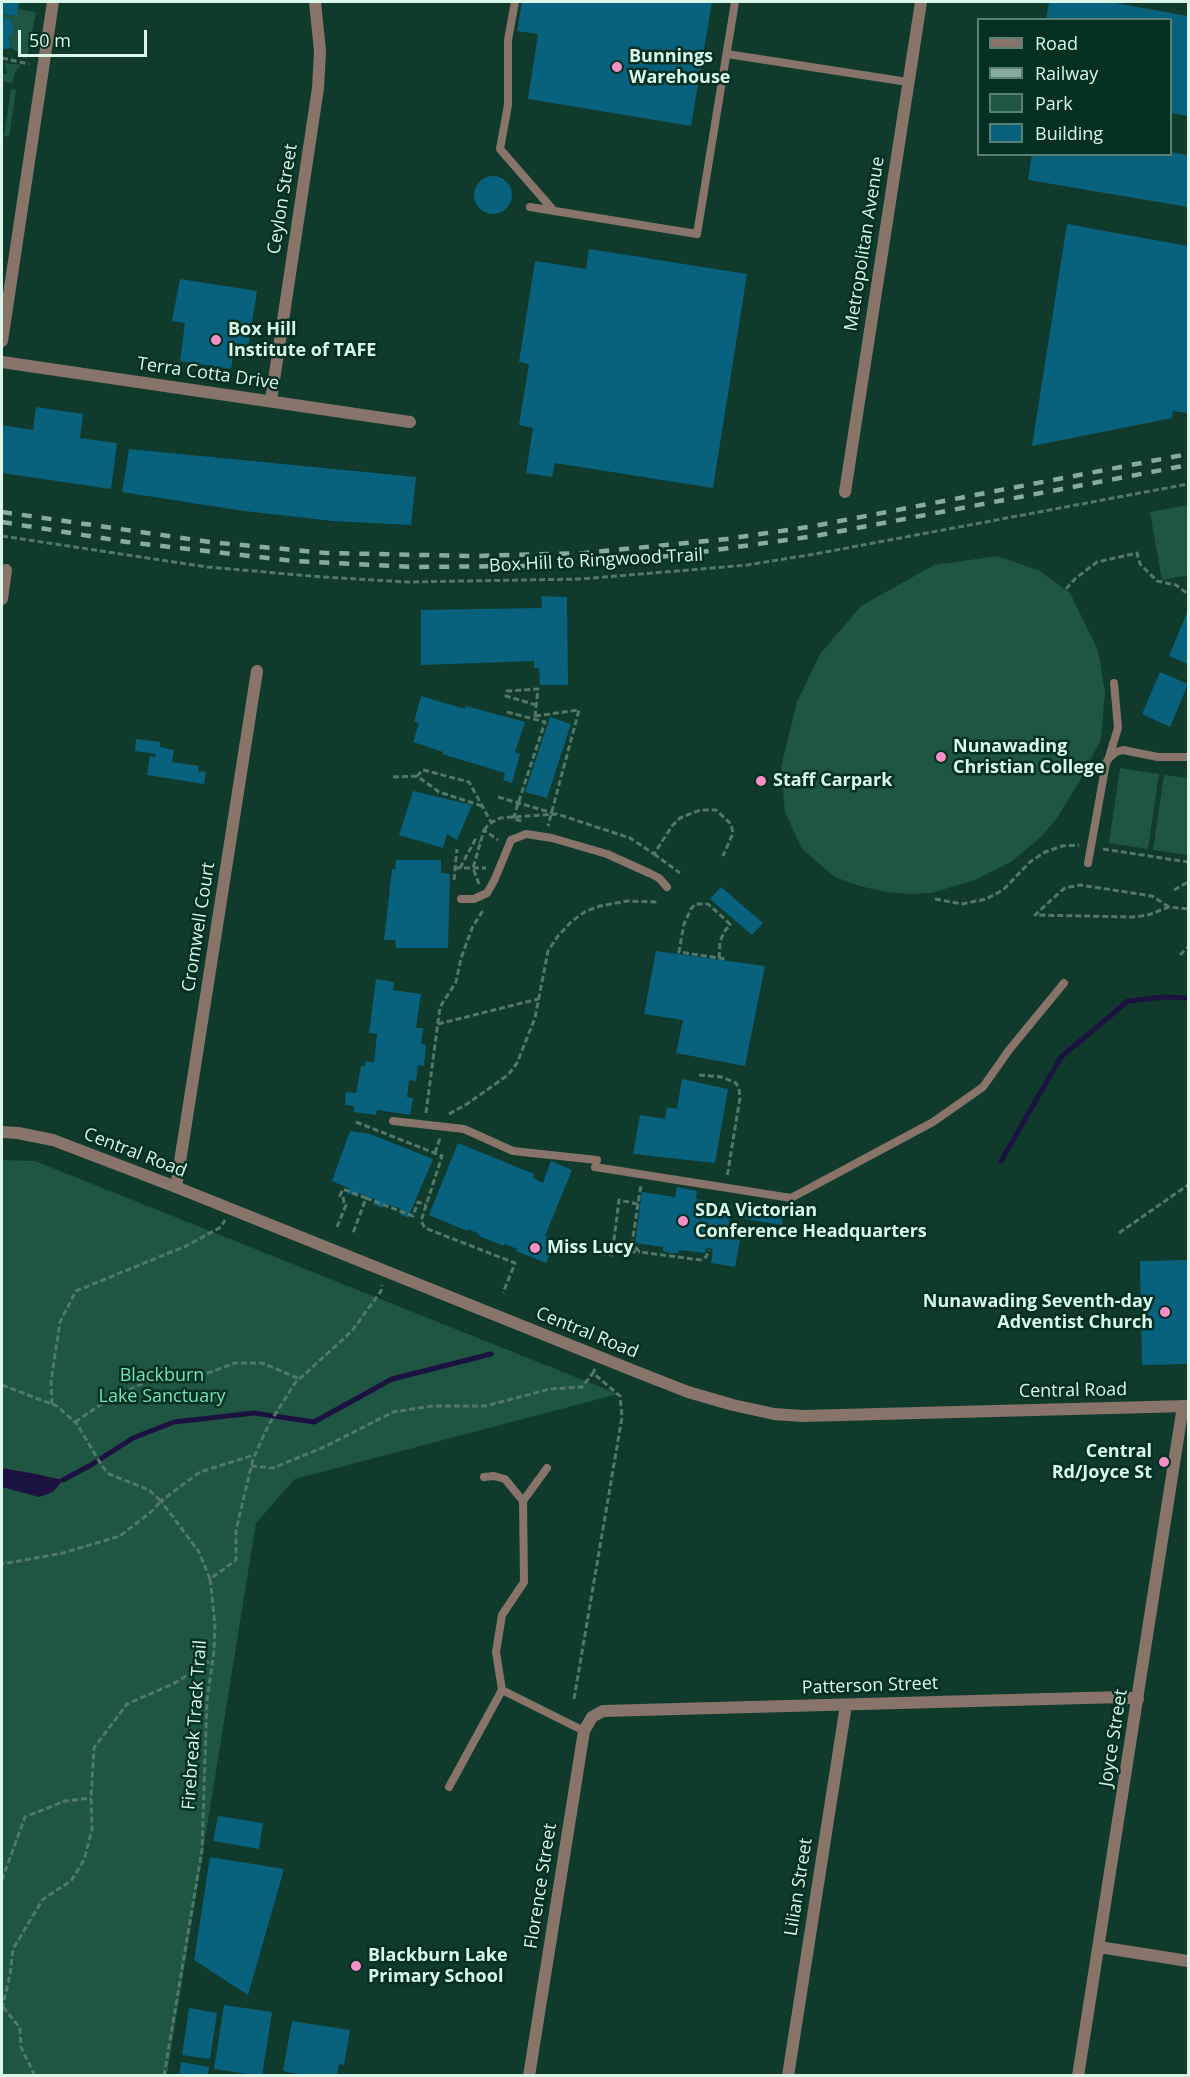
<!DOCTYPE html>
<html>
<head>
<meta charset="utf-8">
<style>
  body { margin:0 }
  #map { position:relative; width:1190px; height:2077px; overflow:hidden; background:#0f3a2c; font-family:"Open Sans",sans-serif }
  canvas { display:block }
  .frame { position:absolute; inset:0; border:3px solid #daf7ea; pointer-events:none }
  .legend { position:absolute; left:977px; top:18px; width:195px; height:138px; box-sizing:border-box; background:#033022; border:2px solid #598072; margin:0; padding:8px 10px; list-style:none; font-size:18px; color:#daf7ea }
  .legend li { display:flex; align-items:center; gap:12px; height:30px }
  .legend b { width:30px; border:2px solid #598072 }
  .scale { position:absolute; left:18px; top:30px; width:129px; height:27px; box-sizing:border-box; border:3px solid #daf7ea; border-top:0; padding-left:8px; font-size:18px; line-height:21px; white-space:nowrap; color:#daf7ea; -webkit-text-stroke:4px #033022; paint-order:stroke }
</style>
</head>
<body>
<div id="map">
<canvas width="1190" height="2077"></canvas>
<div class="frame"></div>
<ul class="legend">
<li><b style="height:8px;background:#89746a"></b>Road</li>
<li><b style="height:8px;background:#88ab9e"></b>Railway</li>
<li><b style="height:16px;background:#1e5643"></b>Park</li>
<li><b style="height:16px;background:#08617d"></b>Building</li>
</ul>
<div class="scale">50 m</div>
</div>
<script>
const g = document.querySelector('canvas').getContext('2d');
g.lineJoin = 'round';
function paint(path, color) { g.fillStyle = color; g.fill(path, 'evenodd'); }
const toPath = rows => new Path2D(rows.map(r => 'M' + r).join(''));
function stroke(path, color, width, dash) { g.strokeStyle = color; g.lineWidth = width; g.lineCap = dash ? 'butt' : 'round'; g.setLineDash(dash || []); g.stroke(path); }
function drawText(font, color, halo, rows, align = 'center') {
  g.font = font + ' "Open Sans",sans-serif'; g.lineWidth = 5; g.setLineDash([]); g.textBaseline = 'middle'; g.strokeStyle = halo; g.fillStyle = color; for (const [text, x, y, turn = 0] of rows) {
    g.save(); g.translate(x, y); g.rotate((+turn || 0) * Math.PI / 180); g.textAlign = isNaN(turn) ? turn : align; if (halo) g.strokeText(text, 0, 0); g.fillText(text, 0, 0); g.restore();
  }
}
paint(toPath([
  [18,9,36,12,27,59,11,48,7,19,2,18,2,14,16,16],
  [5,63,21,65,15,72,12,83,2,81,2,74,7,74],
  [11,89,16,90,9,137,4,136],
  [1188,505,1188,575,1162,580,1150,512],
  [998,556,1040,571,1070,593,1098,650,1105,692,1101,739,1081,779,1057,818,1041,837,1011,862,975,880,931,893,911,894,886,892,859,886,835,877,802,849,785,812,781,767,797,702,820,654,861,606,934,565],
  [1120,768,1159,774,1148,849,1109,843],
  [1164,775,1188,778,1188,855,1153,850],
  [2,1160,35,1161,618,1394,295,1479,256,1523,167,2075,2,2076]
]), '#1e5643');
paint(toPath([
  [2,1468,36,1474,63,1480,53,1492,39,1497,2,1487]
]), '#1b1241');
stroke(toPath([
  [1001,1161,1061,1057,1128,1001,1164,997,1188,998],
  [63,1480,91,1465,133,1438,174,1422,254,1413,314,1422,392,1379,491,1354]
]), '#1b1241', 5);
paint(toPath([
  [2,2,19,2,17,16,2,14],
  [522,2,712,2,691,126,528,99,538,34,517,31],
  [1049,2,1110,2,1188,16,1188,116,1170,113,1170,20,1046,20],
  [2,18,10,18,14,31,9,38,11,48,2,50],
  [1170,152,1188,155,1188,207,1028,180,1032,154,1170,154],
  '474 195a19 19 0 1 1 38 0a19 19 0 1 1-38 0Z',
  [1067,224,1188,246,1188,413,1173,411,1172,418,1032,446],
  [589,249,747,274,713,488,555,463,552,477,526,473,533,428,519,425,529,364,519,362,535,261,586,269],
  [180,279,257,291,246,359,233,357,231,369,180,361,185,323,172,321],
  [36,407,83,414,80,438,117,443,111,489,2,473,2,425,33,430],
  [129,449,416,477,411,525,333,521,244,511,122,492],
  [541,596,567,597,568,685,540,685,539,668,534,668,534,661,421,665,421,610,542,608],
  [1188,610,1188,664,1169,656],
  [1160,672,1188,684,1170,727,1142,714],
  [421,696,465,709,466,706,525,722,515,752,520,754,512,783,503,780,505,773,442,754,443,752,413,742,419,723,414,722],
  [550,717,571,724,547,798,525,792],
  [136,739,160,742,160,747,174,750,172,762,199,766,198,771,206,772,204,784,147,775,150,756,155,757,156,754,135,751],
  [413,791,472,805,457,840,447,834,443,848,399,835],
  [396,860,441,860,441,873,450,874,448,948,396,948,395,940,384,940,392,869,395,869],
  [721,887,763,923,752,935,710,899],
  [656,951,765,966,745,1066,676,1053,683,1020,644,1014],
  [376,979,394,982,393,990,421,994,416,1028,423,1028,421,1044,426,1045,424,1066,418,1065,416,1081,409,1080,407,1097,413,1098,410,1115,377,1110,376,1115,354,1112,354,1106,345,1105,346,1092,356,1093,361,1066,365,1066,366,1061,374,1063,377,1034,369,1033],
  [682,1079,728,1089,715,1163,633,1154,640,1115,665,1119,667,1107,677,1109],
  [350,1131,370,1134,433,1159,408,1218,400,1214,401,1209,384,1203,382,1208,373,1204,375,1199,358,1193,357,1197,348,1193,350,1189,332,1181],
  [458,1143,534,1174,533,1178,543,1183,551,1161,572,1170,545,1236,556,1240,546,1263,516,1251,517,1249,505,1244,504,1246,479,1236,479,1234,468,1229,467,1231,429,1215],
  [677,1187,697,1191,696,1199,731,1205,727,1238,740,1240,735,1267,711,1263,713,1249,706,1248,705,1253,679,1250,678,1253,670,1253,663,1251,663,1247,635,1243,642,1192,675,1197],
  [740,1201,784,1209,782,1225,745,1219,745,1215,738,1213],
  [1188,1260,1188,1364,1142,1365,1140,1261],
  [218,1816,263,1823,259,1849,213,1841],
  [210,1857,284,1869,248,1995,194,1960],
  [224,2005,272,2012,262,2076,214,2069],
  [189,2008,217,2013,210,2059,182,2055],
  [292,2021,350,2030,344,2065,339,2064,337,2076,307,2076,283,2071],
  [181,2062,209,2067,208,2076,179,2076]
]), '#08617d');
stroke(toPath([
  [2,58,29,64],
  [2,536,207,567,323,577,407,582,580,579,747,565,815,554,1188,484],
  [1066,589,1076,578,1097,562,1137,553,1140,564,1157,581,1176,585,1188,594],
  [507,712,545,722,513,819,522,821],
  [535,716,579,710,548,826],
  [535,717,538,689,507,691,506,696,536,705],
  [393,777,417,776],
  [498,797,553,813],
  [482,806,439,792,417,776,423,770,469,782,491,822],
  [484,830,489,824,500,818,557,814,630,838,654,854,672,826,680,818,700,810,716,810,731,824,733,833,723,856],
  [1103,849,1188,862],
  [654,854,680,873],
  [455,868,486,868],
  [460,868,475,840,480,842],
  [454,880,457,849],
  [479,884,473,868,484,830,498,840],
  [1174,890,1188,882],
  [935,899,962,904,986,899,1003,890,1030,862,1045,852,1062,846,1079,845],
  [1169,907,1152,896,1080,885,1065,888,1060,892,1035,915,1134,917,1148,915,1169,907,1188,909],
  [1180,955,1188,947],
  [719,958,720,942,724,932,730,925,729,923,708,904,695,904,691,909,684,924,679,952,719,958,727,959],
  [438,1024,538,999],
  [699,1075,722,1077,736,1083,739,1089,740,1098,727,1177],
  [426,1113,440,1007,456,982,461,958,473,926,484,909],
  [449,1114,467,1104,508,1075,517,1063,535,1018,548,951,558,936,572,921,586,911,600,906,627,901,657,902],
  [356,1122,442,1156,421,1221,425,1228,515,1263,503,1293],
  [435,1153,440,1138],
  [366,1198,413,1216,418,1202,426,1205],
  [638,1204,632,1244,640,1252,701,1260,706,1257,709,1250],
  [337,1227,346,1205,344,1204,343,1197,340,1196,343,1189,366,1198,353,1233],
  [1119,1233,1188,1185],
  [582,1251,612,1255,619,1200,638,1204,641,1185],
  [612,1251,640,1252],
  [604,1343,607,1335],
  [2,1385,57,1406,77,1424,102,1466,109,1474,149,1490,161,1501,151,1512,120,1536,63,1553,2,1564],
  [52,1404,51,1381,60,1322,76,1291,186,1246,221,1227,225,1220],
  [75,1422,109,1399,150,1380,169,1376,200,1376,235,1363,262,1363,300,1379],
  [251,1466,273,1468,324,1447,393,1412,432,1406,485,1406,550,1389,582,1387,593,1373],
  [210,1579,199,1552,161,1501,200,1472,254,1455],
  [574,1699,622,1417,620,1396,593,1373,595,1369],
  [2,1880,25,1817,65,1801,91,1798],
  [3,2007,20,2028,21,2047,35,2076],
  [2,2009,10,1975,13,1949,43,1899,71,1881,84,1860,92,1830,91,1798,94,1748,127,1704,173,1684,212,1660],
  [164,2076,202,1850,207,1700,214,1651,215,1625,210,1579,236,1560,236,1530,253,1459,269,1424,295,1383,352,1331,381,1291,382,1285]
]), '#52786a', 3, [6, 3]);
stroke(toPath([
  [515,2,508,40,508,105,500,149,554,211],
  [727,54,908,82],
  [530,207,697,234,735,2],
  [1109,757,1118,728,1114,683],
  [1088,863,1106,763,1109,758,1116,752,1123,750,1158,757,1188,757],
  [461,899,474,899,487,893,494,881,511,840,526,834,552,838,607,854,649,873,659,878,667,887],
  [393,1121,464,1129,513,1151,597,1160],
  [595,1167,791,1198,933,1122,983,1087,1009,1050,1064,983],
  [484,1477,494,1476,505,1479,523,1501,524,1582,502,1615,496,1652,502,1690,584,1731],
  [523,1501,547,1468],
  [449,1787,502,1690]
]), '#89746a', 8);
stroke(toPath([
  [2,341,53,2],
  [2,362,410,422],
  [271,400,318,88,320,51,315,2],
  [845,492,921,2],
  [2,599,6,570],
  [176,1187,257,671],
  [1099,1947,1188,1961],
  [529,2076,584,1731,592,1717,603,1711,1122,1697,1138,1699],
  [788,2076,846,1705],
  [1078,2076,1183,1406]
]), '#89746a', 12);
stroke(toPath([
  [2,1132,18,1133,53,1140,176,1187,637,1372,688,1392,733,1405,774,1414,802,1416,1188,1406]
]), '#89746a', 12);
stroke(toPath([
  [2,512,210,542,326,553,475,556,584,553,727,539,814,526,1188,454],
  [2,522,127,542,294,561,414,567,523,566,592,563,680,555,815,536,1188,465]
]), '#88ab9e', 4.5, [10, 10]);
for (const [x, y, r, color] of [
  [617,67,6,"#f98fc9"],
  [216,340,6,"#f98fc9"],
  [941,757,6,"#f98fc9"],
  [761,781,6,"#f98fc9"],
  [683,1221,6,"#f98fc9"],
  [535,1248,6,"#f98fc9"],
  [1165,1312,6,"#f98fc9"],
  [1164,1462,6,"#f98fc9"],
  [356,1966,6,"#f98fc9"]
]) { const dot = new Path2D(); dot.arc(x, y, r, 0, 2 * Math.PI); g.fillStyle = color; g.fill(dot); stroke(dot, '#033022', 2); }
drawText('bold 18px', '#daf7ea', '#033022', [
  ["Bunnings",629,57],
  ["Warehouse",629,78],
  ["Box Hill",228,330],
  ["Institute of TAFE",228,351],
  ["Nunawading",953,747],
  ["Christian College",953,768],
  ["Staff Carpark",773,781],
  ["SDA Victorian",695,1211],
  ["Conference Headquarters",695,1232],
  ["Miss Lucy",547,1248],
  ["Nunawading Seventh-day",1153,1302,"right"],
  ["Adventist Church",1153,1323,"right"],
  ["Central",1152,1452,"right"],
  ["Rd/Joyce St",1152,1473,"right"],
  ["Blackburn Lake",368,1956],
  ["Primary School",368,1977]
], 'left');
drawText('18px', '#daf7ea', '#033022', [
  ["Ceylon Street",283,199,-81],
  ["Metropolitan Avenue",865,244,-81],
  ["Terra Cotta Drive",208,374,8],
  ["Box Hill to Ringwood Trail",596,561,-3],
  ["Cromwell Court",199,927,-81],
  ["Central Road",135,1153,21],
  ["Central Road",587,1333,22],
  ["Central Road",1073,1391,-1],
  ["Patterson Street",870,1686,-2],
  ["Firebreak Track Trail",195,1725,-86],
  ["Joyce Street",1114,1738,-81],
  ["Florence Street",541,1886,-81],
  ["Lilian Street",799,1887,-81]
]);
drawText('18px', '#78e3bb', '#033022', [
  ["Blackburn",162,1376],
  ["Lake Sanctuary",162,1397]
]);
</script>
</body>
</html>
